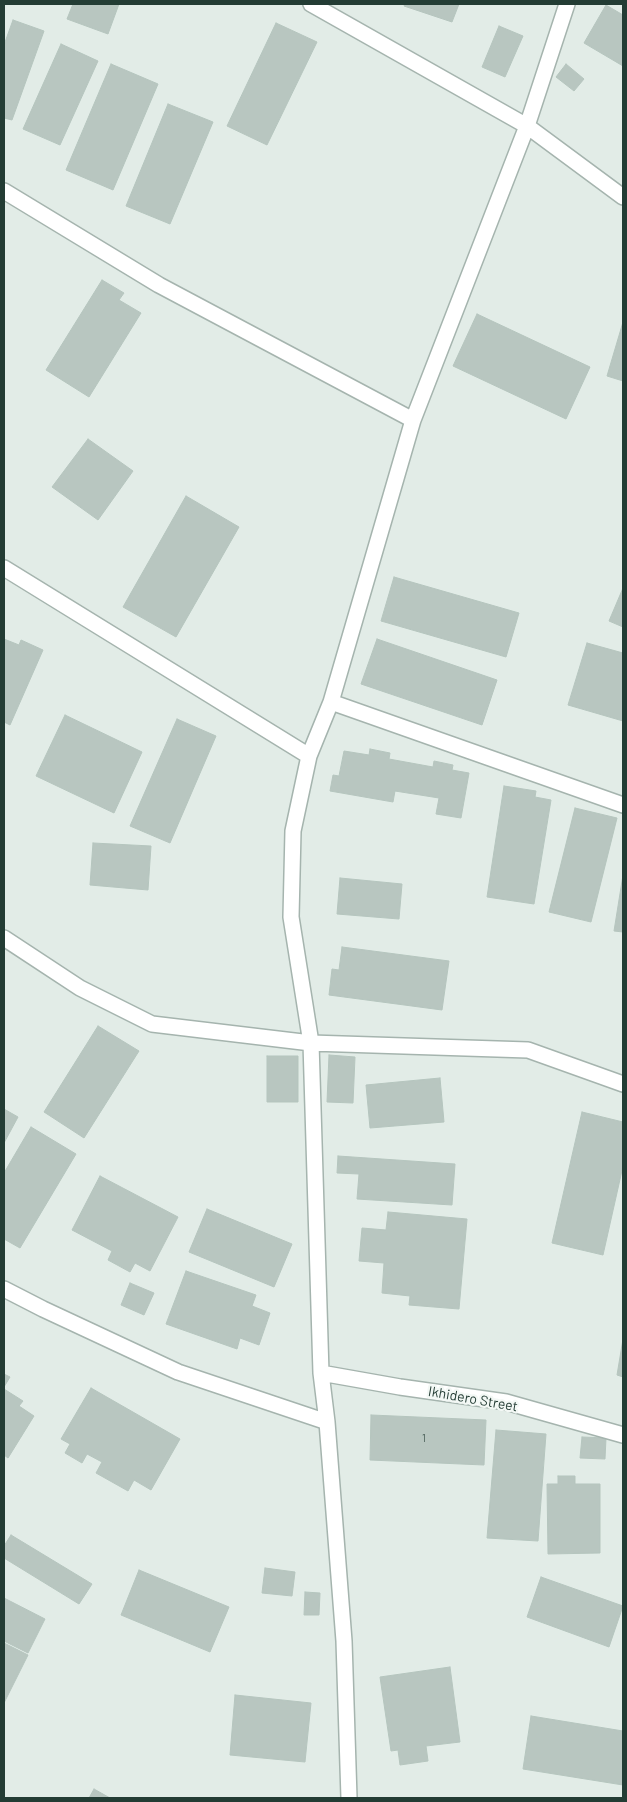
<!DOCTYPE html>
<html>
<head>
<meta charset="utf-8">
<style>
  body { margin:0 }
  #map { position:relative; width:627px; height:1802px; overflow:hidden; background:#e2ece7; font-family:Barlow,sans-serif }
  canvas { display:block }
  .frame { position:absolute; inset:0; border:5px solid #233c34; pointer-events:none }
</style>
</head>
<body>
<div id="map">
<canvas width="627" height="1802"></canvas>
<div class="frame"></div>
</div>
<script>
const g = document.querySelector('canvas').getContext('2d');
g.lineJoin = 'round';
function paint(path, color) { g.fillStyle = color; g.fill(path, 'evenodd'); }
const toPath = rows => new Path2D(rows.map(r => 'M' + r).join(''));
function stroke(path, color, width, dash) { g.strokeStyle = color; g.lineWidth = width; g.lineCap = dash ? 'butt' : 'round'; g.setLineDash(dash || []); g.stroke(path); }
function drawText(font, color, halo, rows, align = 'center') {
  g.font = font + ' Barlow,sans-serif'; g.lineWidth = 4.5; g.setLineDash([]); g.textBaseline = 'middle'; g.strokeStyle = halo; g.fillStyle = color; for (const [text, x, y, turn = 0] of rows) {
    g.save(); g.translate(x, y); g.rotate((+turn || 0) * Math.PI / 180); g.textAlign = isNaN(turn) ? turn : align; if (halo) g.strokeText(text, 0, 0); g.fillText(text, 0, 0); g.restore();
  }
}
const building = toPath([
  [73,4,119,4,108,34,67,19,73,4],
  [405,4,459,4,452,22,404,6,405,4],
  [606,5,623,15,623,66,584,43,606,5],
  [13,20,44,31,12,120,4,118,4,45,13,20],
  [276,23,317,42,267,145,227,126,276,23],
  [499,26,523,36,505,77,482,67,499,26],
  [61,44,98,61,60,145,23,129,61,44],
  [111,64,158,84,113,190,66,170,111,64],
  [566,64,584,79,574,91,556,77,566,64],
  [168,104,213,122,170,224,126,206,168,104],
  [102,280,124,293,119,300,141,313,89,397,46,370,102,280],
  [477,314,590,367,566,419,453,366,477,314],
  [623,322,623,381,607,376,623,322],
  [88,439,133,471,98,520,52,487,88,439],
  [186,496,239,527,176,637,123,607,186,496],
  [394,577,519,613,506,657,381,621,394,577],
  [623,588,623,627,609,621,623,588],
  [4,639,19,645,21,640,43,650,10,725,4,722,4,639],
  [377,639,497,680,482,725,361,684,377,639],
  [587,643,623,653,623,721,568,705,587,643],
  [65,715,142,752,114,813,36,776,65,715],
  [177,719,216,736,170,843,130,826,177,719],
  [370,749,390,753,389,759,433,767,434,761,453,765,452,770,469,773,461,818,436,814,439,798,395,791,393,802,330,791,333,775,339,776,344,751,369,755,370,749],
  [504,786,536,791,535,797,551,800,534,904,487,897,504,786],
  [575,808,617,818,591,922,549,912,575,808],
  [93,843,151,846,148,890,90,885,93,843],
  [623,875,623,932,614,931,623,875],
  [340,878,402,884,399,919,337,914,340,878],
  [342,947,449,961,442,1010,329,995,332,969,339,970,342,947],
  [98,1026,139,1051,84,1138,44,1112,98,1026],
  [329,1055,355,1057,353,1103,327,1102,329,1055],
  [267,1056,298,1056,298,1102,267,1102,267,1056],
  [440,1078,444,1122,370,1128,366,1085,440,1078],
  [4,1109,18,1117,4,1143,4,1109],
  [582,1112,623,1122,623,1166,603,1255,552,1243,582,1112],
  [31,1127,76,1154,20,1248,4,1239,4,1173,31,1127],
  [338,1156,455,1164,452,1205,357,1199,359,1174,337,1173,338,1156],
  [100,1176,178,1217,150,1271,135,1263,130,1272,108,1260,112,1251,72,1230,100,1176],
  [207,1209,292,1244,274,1287,189,1252,207,1209],
  [388,1212,467,1219,459,1309,409,1305,410,1296,382,1293,384,1263,359,1261,362,1228,386,1230,388,1212],
  [186,1271,256,1295,252,1306,270,1313,259,1345,240,1338,237,1349,166,1324,186,1271],
  [130,1283,154,1293,144,1315,121,1305,130,1283],
  [623,1339,623,1377,617,1375,623,1339],
  [4,1374,10,1377,4,1387,4,1374],
  [91,1388,180,1439,151,1490,134,1480,128,1491,96,1473,102,1462,87,1454,82,1463,65,1453,70,1444,61,1439,91,1388],
  [4,1389,23,1401,19,1406,34,1416,8,1458,4,1455,4,1389],
  [371,1415,486,1420,484,1465,370,1460,371,1415],
  [496,1430,546,1434,538,1541,487,1538,496,1430],
  [582,1437,606,1438,605,1459,580,1458,582,1437],
  [558,1476,575,1476,575,1484,600,1484,600,1553,548,1554,547,1484,558,1484,558,1476],
  [11,1535,92,1584,79,1604,4,1558,4,1546,11,1535],
  [265,1568,295,1572,292,1596,262,1593,265,1568],
  [139,1570,229,1607,210,1652,121,1615,139,1570],
  [541,1577,623,1606,609,1647,527,1617,541,1577],
  [305,1592,320,1593,319,1615,304,1615,305,1592],
  [4,1598,45,1619,28,1653,4,1641,4,1598],
  [4,1643,28,1655,4,1703,4,1643],
  [450,1667,460,1742,426,1746,428,1761,400,1765,398,1750,391,1751,380,1677,450,1667],
  [235,1695,311,1703,305,1762,230,1755,235,1695],
  [531,1716,623,1731,623,1785,523,1769,531,1716],
  [94,1789,110,1798,89,1798,94,1789]
]);
paint(building, '#b8c6c0');
stroke(building, '#b5c5be', 1);
const minor = toPath([
  [311,4,527,126,623,197],
  [4,191,159,285,413,420],
  [4,568,309,756],
  [331,702,623,805],
  [4,938,80,988,152,1024,311,1043,528,1050,623,1084],
  [4,1289,43,1309,178,1372,327,1422],
  [321,1373,400,1387,506,1402,623,1435],
  [349,1798,344,1641,327,1422,321,1373,311,1043,291,917,293,831,309,756,331,702,413,420,527,126,567,4]
]);
stroke(minor, '#a5b4ae', 18);
stroke(minor, '#fff', 15);
drawText('11px', '#485e57', null, [
  ["1",424,1438]
]);
drawText('14px', '#233c34', '#f3f8f5', [
  ["Ikhidero Street",473,1399,10]
]);
</script>
</body>
</html>
